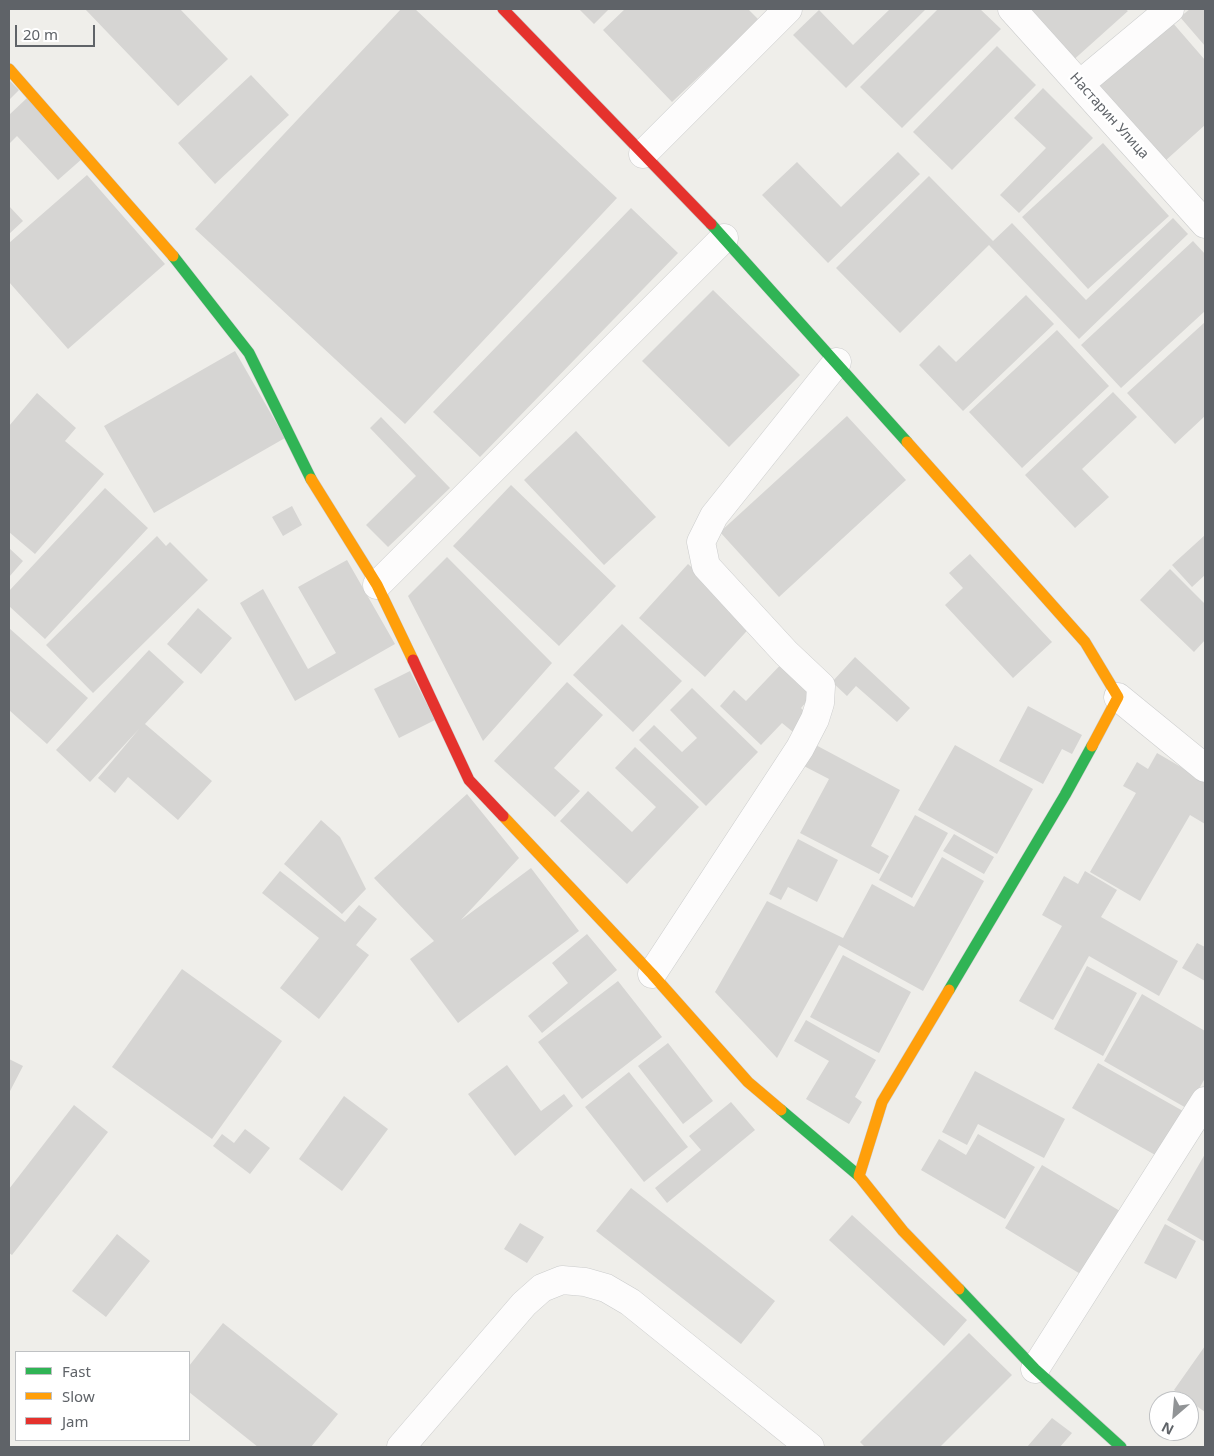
<!DOCTYPE html>
<html>
<head>
<meta charset="utf-8">
<style>
  body { margin:0 }
  #map { position:relative; width:1214px; height:1456px; overflow:hidden; background:#efeeea; font-family:"Noto Sans",sans-serif }
  canvas { display:block }
  .frame { position:absolute; inset:0; border:10px solid #5f6368; pointer-events:none }
  .legend { position:absolute; left:15px; top:1351px; width:175px; height:90px; box-sizing:border-box; background:#fff; border:1px solid #bfc1c3; margin:0; padding:6px 9px; list-style:none; font-size:15px; color:#5f6368 }
  .legend li { display:flex; align-items:center; gap:10px; height:25px }
  .legend b { width:25px; border:1px solid #bfc1c3 }
  .north { position:absolute; left:1149px; top:1391px; width:50px; height:50px; box-sizing:border-box; background:#fff; border:1px solid #bfc1c3; border-radius:50%; rotate:207deg; font-size:14px; font-weight:700; line-height:20px; text-align:center; color:#5f6368 }
  .north::after { content:''; display:block; margin:auto; width:18px; height:22px; background:#919496; clip-path:polygon(50% 0,100% 100%,50% 72%,0 100%) }
  .scale { position:absolute; left:15px; top:25px; width:80px; height:22px; box-sizing:border-box; border:2px solid #5f6368; border-top:0; padding-left:6px; font-size:15px; line-height:18px; white-space:nowrap; color:#5f6368; -webkit-text-stroke:4px #fff; paint-order:stroke }
</style>
</head>
<body>
<div id="map">
<canvas width="1214" height="1456"></canvas>
<div class="frame"></div>
<ul class="legend">
<li><b style="height:6px;background:#30b455"></b>Fast</li>
<li><b style="height:6px;background:#ff9f0a"></b>Slow</li>
<li><b style="height:6px;background:#e5322d"></b>Jam</li>
</ul>
<div class="north">N</div>
<div class="scale">20 m</div>
</div>
<script>
const g = document.querySelector('canvas').getContext('2d');
g.lineJoin = 'round';
function paint(path, color) { g.fillStyle = color; g.fill(path, 'evenodd'); }
const toPath = rows => new Path2D(rows.map(r => 'M' + r).join(''));
function stroke(path, color, width, dash) { g.strokeStyle = color; g.lineWidth = width; g.lineCap = dash ? 'butt' : 'round'; g.setLineDash(dash || []); g.stroke(path); }
function drawText(font, color, halo, rows, align = 'center') {
  g.font = font + ' "Noto Sans",sans-serif'; g.lineWidth = 5; g.setLineDash([]); g.textBaseline = 'middle'; g.strokeStyle = halo; g.fillStyle = color; for (const [text, x, y, turn = 0] of rows) {
    g.save(); g.translate(x, y); g.rotate((+turn || 0) * Math.PI / 180); g.textAlign = isNaN(turn) ? turn : align; if (halo) g.strokeText(text, 0, 0); g.fillText(text, 0, 0); g.restore();
  }
}
paint(toPath([
  [85,9,180,9,228,59,178,106],
  [401,9,415,9,617,198,405,424,195,229],
  [579,9,609,9,594,24],
  [625,9,748,9,759,20,672,102,603,30],
  [890,9,926,9,846,88,793,35,819,10,853,45],
  [938,9,980,9,1001,29,902,128,860,87],
  [1021,9,1125,9,1128,11,1070,63],
  [1190,9,1205,9,1205,46,1180,17],
  [1172,22,1205,60,1205,125,1165,161,1099,86],
  [997,46,1036,85,952,170,913,132],
  [251,75,289,115,215,184,178,143],
  [9,80,19,90,9,100],
  [1043,88,1093,138,1019,213,1000,195,1046,148,1014,118],
  [27,98,83,158,58,180,17,136,9,144,9,115],
  [1103,143,1169,216,1088,289,1022,217],
  [898,152,920,174,828,263,762,195,797,162,841,207],
  [87,175,165,264,68,349,9,282,9,243],
  [929,176,993,241,1012,223,1086,300,1173,218,1188,234,1079,339,989,245,900,333,836,268],
  [9,206,23,221,9,234],
  [631,208,678,253,480,457,433,412],
  [1193,241,1205,254,1205,311,1121,388,1081,345],
  [713,290,800,375,729,447,642,361],
  [1026,295,1054,324,963,411,919,365,939,345,956,362],
  [1205,322,1205,416,1175,444,1127,393],
  [1057,330,1109,386,1022,468,969,412],
  [235,351,285,438,154,513,104,426],
  [1113,392,1137,417,1082,469,1109,497,1075,528,1025,475],
  [37,393,76,428,65,441,104,474,35,554,9,532,9,426],
  [847,416,906,480,779,597,720,532],
  [381,417,450,488,388,547,366,525,416,476,370,428],
  [576,431,656,517,604,565,524,480],
  [511,485,616,586,559,646,453,546],
  [105,488,148,528,45,639,9,606,9,591],
  [292,506,302,525,283,536,272,517],
  [1205,535,1205,575,1192,587,1172,565],
  [157,536,166,546,170,542,208,580,93,693,46,645],
  [9,548,23,561,9,577],
  [970,554,1052,642,1013,678,945,605,963,588,949,573],
  [447,557,552,663,483,741,408,596],
  [347,560,395,644,295,701,240,603,263,589,308,669,336,653,298,587],
  [688,564,754,623,705,677,639,618],
  [1170,569,1205,604,1205,640,1194,652,1140,600],
  [198,608,232,638,201,674,167,644],
  [622,624,682,681,633,732,573,675],
  [9,628,88,698,47,744,9,710],
  [149,650,184,682,145,724,212,781,178,820,128,777,115,793,98,778,139,729,90,782,56,750],
  [855,657,910,708,897,722,856,686,847,696,832,682],
  [787,658,819,688,801,708,809,716,793,732,782,723,761,745,720,706,734,690,746,701],
  [410,671,435,720,399,738,374,689],
  [567,682,603,715,554,768,580,791,555,817,494,761],
  [692,688,758,752,706,806,639,740,654,725,682,752,697,738,670,710],
  [1028,706,1082,735,1072,754,1062,749,1043,784,999,761],
  [812,743,900,790,871,846,889,856,879,874,800,833,829,779,800,764],
  [955,745,1033,789,997,854,918,810],
  [635,747,699,807,627,884,560,821,588,791,632,832,656,807,615,768],
  [1157,753,1205,781,1205,824,1190,815,1140,901,1090,872,1136,793,1123,786,1137,762,1148,769],
  [467,794,519,858,461,920,531,868,579,931,458,1023,410,959,434,941,374,878],
  [915,815,948,833,912,898,879,880],
  [321,820,340,837,366,889,342,914,284,864],
  [954,834,994,857,984,874,943,851],
  [798,839,838,860,817,902,788,887,781,900,769,894],
  [942,857,984,881,923,991,839,945,777,1058,715,992,767,901,843,938,872,884,914,907],
  [280,871,345,922,359,905,377,919,356,945,369,955,319,1019,280,988,319,938,262,893],
  [1085,871,1117,890,1101,917,1178,961,1159,996,1089,956,1053,1020,1019,1001,1062,926,1042,915,1064,876,1078,884],
  [587,934,617,970,542,1033,528,1016,568,983,552,963],
  [1197,943,1205,947,1205,981,1182,968],
  [843,955,911,992,879,1053,810,1017],
  [1087,966,1137,993,1103,1056,1054,1029],
  [182,969,282,1041,212,1139,112,1067],
  [618,981,662,1037,582,1099,538,1042],
  [1142,994,1205,1031,1205,1078,1188,1109,1104,1061],
  [806,1020,876,1060,855,1097,862,1102,849,1124,806,1099,829,1061,794,1041],
  [668,1043,713,1101,683,1124,638,1066],
  [9,1059,23,1066,9,1093],
  [1098,1063,1183,1111,1157,1156,1072,1108],
  [507,1065,541,1111,564,1094,573,1106,515,1156,468,1094],
  [975,1071,1065,1119,1044,1158,978,1124,967,1145,942,1132],
  [629,1072,688,1147,644,1182,585,1107],
  [344,1096,388,1129,342,1191,299,1159],
  [731,1102,755,1130,667,1203,655,1188,701,1150,689,1136],
  [74,1105,108,1132,12,1255,9,1253,9,1189],
  [245,1129,270,1148,250,1174,213,1146,222,1134,234,1143],
  [978,1134,1035,1167,1005,1219,921,1170,939,1139,966,1155],
  [1205,1154,1205,1242,1167,1220],
  [1042,1165,1120,1211,1082,1275,1005,1228],
  [631,1188,775,1301,741,1344,596,1231],
  [852,1215,967,1320,944,1346,829,1240],
  [520,1223,544,1237,527,1263,504,1249],
  [1165,1224,1196,1241,1176,1279,1144,1263],
  [117,1234,150,1261,106,1317,72,1291],
  [223,1323,338,1414,311,1447,258,1447,189,1392,189,1366],
  [969,1333,1012,1375,940,1447,865,1447,860,1442],
  [1205,1346,1205,1412,1174,1390],
  [1052,1418,1072,1433,1060,1447,1027,1447]
]), '#d6d5d3');
const street = toPath([
  [1012,9,1205,224],
  [1080,84,1170,9],
  [643,154,788,9],
  [377,585,724,238],
  [1118,697,1205,768],
  [652,974,800,748,815,719,820,703,821,686,786,653,706,566,701,542,714,516,837,362],
  [1035,1369,1205,1101],
  [401,1447,524,1304,542,1288,562,1280,585,1282,606,1288,630,1302,810,1447]
]);
const fast = toPath([
  [711,224,907,442],
  [173,256,249,353,311,479],
  [949,990,1065,795,1092,746],
  [781,1110,859,1176],
  [959,1289,1035,1369,1121,1447]
]);
const slow = toPath([
  [9,69,173,256],
  [907,442,1085,642,1118,697,1092,746],
  [311,479,377,585,413,660],
  [503,816,652,974,748,1082,781,1110],
  [949,990,882,1102,859,1176,903,1231,959,1289]
]);
const jam = toPath([
  [503,9,711,224],
  [413,660,469,780,503,816]
]);
stroke(street, '#cbcccc', 29);
stroke(fast, '#cacacb', 12);
stroke(slow, '#cacacb', 12);
stroke(jam, '#cacacb', 12);
stroke(street, '#fdfcfc', 28);
stroke(fast, '#30b455', 11);
stroke(slow, '#ff9f0a', 11);
stroke(jam, '#e5322d', 11);
drawText('14px', '#5f6368', '#fff', [
  ["Настарин Улица",1109,116,48]
]);
</script>
</body>
</html>
